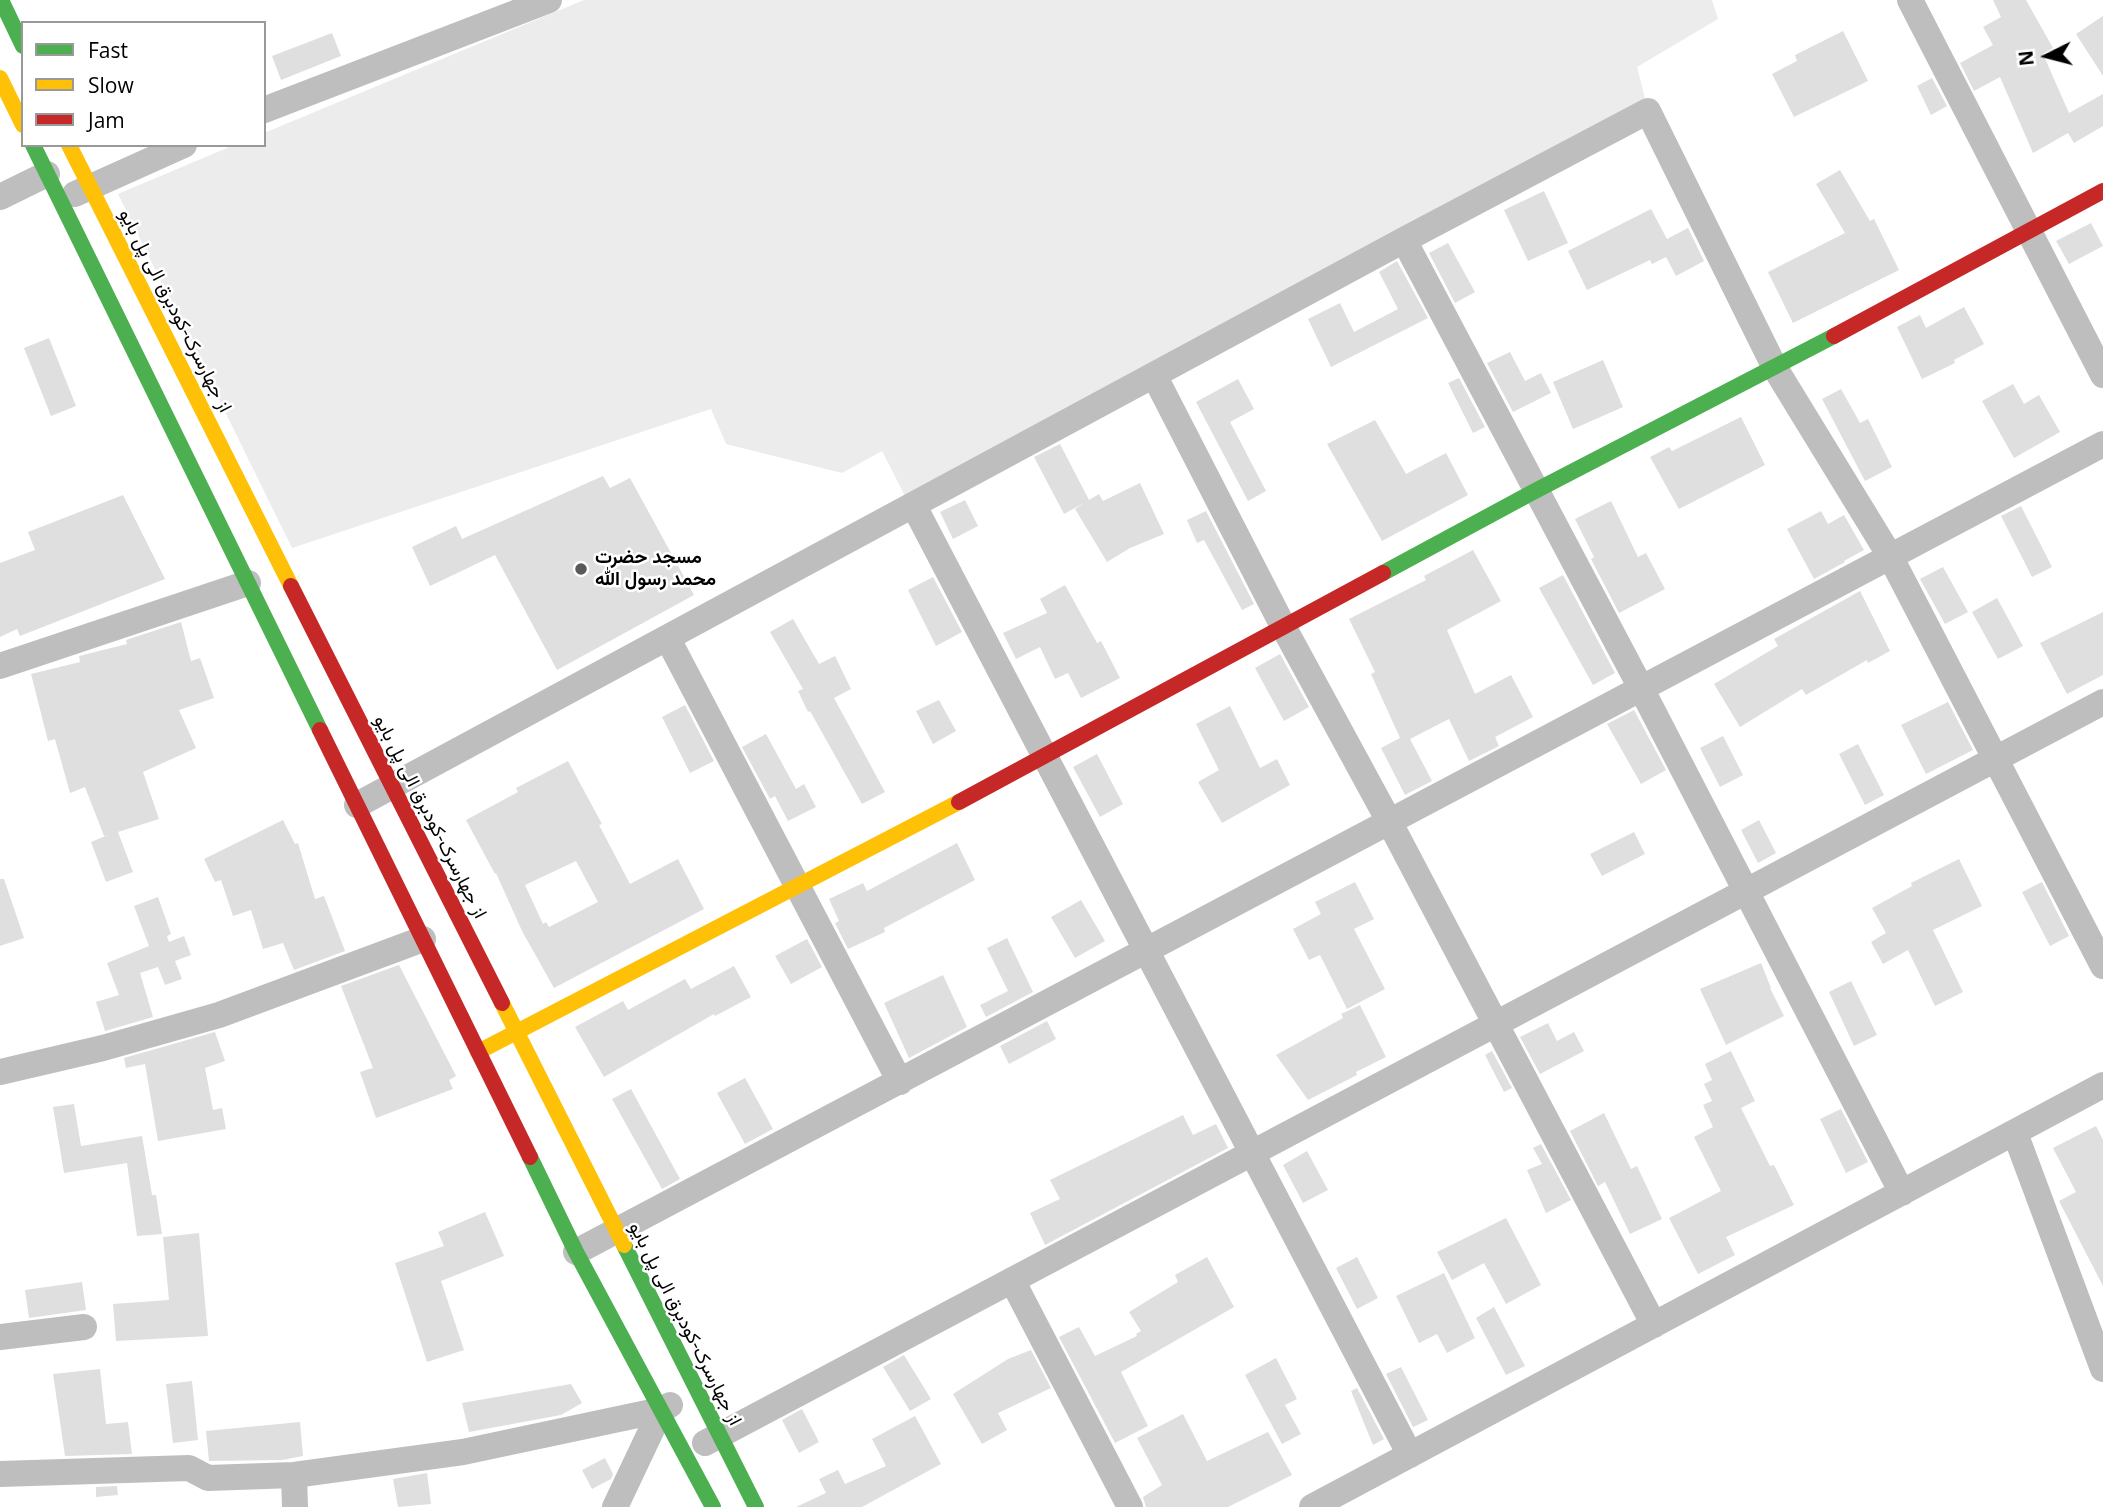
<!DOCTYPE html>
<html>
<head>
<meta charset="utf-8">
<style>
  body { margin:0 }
  #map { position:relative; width:2103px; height:1507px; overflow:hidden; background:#fff; font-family:"Open Sans",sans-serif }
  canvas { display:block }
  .legend { position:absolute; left:21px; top:21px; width:245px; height:126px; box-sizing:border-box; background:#fff; border:2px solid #999; margin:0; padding:9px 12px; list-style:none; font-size:21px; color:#000 }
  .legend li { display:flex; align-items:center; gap:14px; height:35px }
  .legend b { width:35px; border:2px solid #999 }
  .north { position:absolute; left:2012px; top:21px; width:70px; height:70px; -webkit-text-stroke:5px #fff; paint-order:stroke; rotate:264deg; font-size:19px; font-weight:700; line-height:28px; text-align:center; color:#000 }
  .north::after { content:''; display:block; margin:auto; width:24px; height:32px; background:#000; clip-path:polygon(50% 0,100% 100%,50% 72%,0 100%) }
</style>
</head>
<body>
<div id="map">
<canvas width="2103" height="1507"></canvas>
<ul class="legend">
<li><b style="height:9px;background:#4caf50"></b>Fast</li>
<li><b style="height:9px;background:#ffc107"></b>Slow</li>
<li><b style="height:9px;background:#c62828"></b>Jam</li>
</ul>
<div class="north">N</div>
</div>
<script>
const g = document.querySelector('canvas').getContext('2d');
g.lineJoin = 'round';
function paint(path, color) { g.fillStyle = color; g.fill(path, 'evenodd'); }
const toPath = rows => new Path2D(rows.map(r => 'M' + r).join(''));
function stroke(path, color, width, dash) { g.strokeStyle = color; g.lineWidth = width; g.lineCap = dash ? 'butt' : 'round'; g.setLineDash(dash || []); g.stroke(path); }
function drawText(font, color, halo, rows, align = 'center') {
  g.font = font + ' "Open Sans",Vazirmatn,sans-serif'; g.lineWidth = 5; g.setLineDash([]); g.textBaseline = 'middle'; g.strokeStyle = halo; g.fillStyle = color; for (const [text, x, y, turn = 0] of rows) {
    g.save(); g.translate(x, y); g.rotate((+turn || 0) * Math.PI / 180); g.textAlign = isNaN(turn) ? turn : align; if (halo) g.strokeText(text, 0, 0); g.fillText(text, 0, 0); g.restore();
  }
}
paint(toPath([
  [584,0,1712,0,1718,19,1637,67,1646,102,906,498,882,451,842,473,726,444,711,409,292,548,118,194,234,145,264,145,264,133]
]), '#ececec');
paint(toPath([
  [1993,0,2026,0,2053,48,2043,54,2069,113,2103,94,2103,126,2074,143,2068,133,2033,153,2000,77,1974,91,1960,63,1993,45,1983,27,2001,17],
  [2103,16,2103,76,2076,34],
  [1843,31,1868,81,1794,117,1772,74,1797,61,1795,55],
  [332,33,341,56,281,80,272,56],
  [1932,78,1947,106,1931,115,1917,86],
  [1840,170,1870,221,1874,219,1899,270,1793,323,1768,272,1845,233,1816,184],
  [1544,191,1568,243,1528,261,1504,210],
  [1651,209,1667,239,1688,228,1704,261,1676,276,1666,257,1652,264,1650,260,1587,290,1568,251],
  [2091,223,2103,246,2069,264,2056,241],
  [1448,243,1475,292,1455,303,1429,253],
  [1397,261,1428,318,1331,367,1308,319,1340,303,1354,332,1398,309,1379,272],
  [1964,307,1984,344,1954,360,1955,363,1922,379,1897,327,1920,315,1926,328],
  [49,338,76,406,51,416,24,348],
  [1510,352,1525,381,1541,373,1551,393,1513,412,1487,363],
  [1603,360,1623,407,1573,429,1553,382],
  [1459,378,1485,427,1473,433,1448,383],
  [1238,379,1254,409,1230,422,1266,491,1248,501,1196,402],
  [2013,384,2024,404,2039,395,2060,432,2014,458,1982,401],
  [1841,389,1860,423,1868,419,1892,467,1865,481,1822,399],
  [1741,417,1765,465,1679,509,1650,457,1669,447,1672,451],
  [1375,420,1406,474,1446,453,1468,495,1382,541,1327,444],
  [1060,444,1089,500,1099,494,1103,501,1140,483,1164,534,1130,548,1107,562,1075,509,1084,503,1064,514,1034,457],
  [603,476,610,488,630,478,694,595,557,670,495,555,430,586,412,547,456,526,462,539],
  [123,495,165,579,20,636,17,629,0,637,0,563,35,550,28,532],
  [965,500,978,526,953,539,940,512],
  [1611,501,1638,557,1646,553,1665,589,1619,613,1591,559,1594,557,1575,519],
  [2021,506,2052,567,2032,577,2001,516],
  [1206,511,1254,604,1242,610,1204,540,1197,543,1187,520],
  [1821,511,1828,524,1844,515,1864,550,1844,561,1845,562,1814,579,1787,529],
  [1473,550,1501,601,1447,630,1475,694,1511,675,1533,717,1495,737,1499,746,1469,761,1449,719,1410,739,1432,781,1405,795,1381,748,1400,738,1371,674,1375,672,1349,619,1426,580,1424,576],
  [1943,567,1968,612,1945,624,1920,579],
  [1563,575,1615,673,1593,685,1539,588],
  [933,577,962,632,936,646,908,590],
  [1065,585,1097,643,1101,641,1120,678,1081,698,1068,673,1055,679,1040,647,1016,659,1003,633,1047,613,1040,599],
  [1860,591,1890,651,1868,663,1867,660,1806,695,1802,689,1740,727,1714,684,1778,646,1774,639],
  [1997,598,2023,646,1998,659,1972,612],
  [2103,612,2103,675,2067,694,2040,643],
  [793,619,819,664,835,656,851,689,834,698,885,792,862,804,810,711,808,712,798,691,803,689,770,632],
  [181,622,191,661,200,658,214,698,179,710,196,748,143,772,159,819,118,832,133,872,106,882,91,842,108,835,104,836,85,787,70,793,55,739,48,741,31,674,80,662,79,656,127,644,126,640],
  [1280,654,1309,707,1284,721,1255,668],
  [939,700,956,731,933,744,916,711],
  [1948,702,1973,750,1926,774,1901,725],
  [685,705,714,761,690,773,662,717],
  [1230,706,1260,768,1277,759,1290,785,1222,823,1198,782,1219,770,1196,724],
  [1634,710,1666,770,1641,784,1607,724],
  [766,734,796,789,804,784,816,807,788,821,775,796,770,799,742,747],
  [1723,736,1743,775,1720,787,1700,748],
  [1858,744,1884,795,1865,805,1839,754],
  [1097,754,1123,804,1100,817,1073,767],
  [568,761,602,824,599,825,630,884,678,859,704,909,554,988,522,931,496,873,495,874,466,820,518,792,516,788],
  [576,861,598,902,549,927,546,922,543,924,525,885],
  [283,820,295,844,298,843,315,899,324,896,345,951,294,970,283,943,263,949,251,910,233,916,221,880,215,882,204,859],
  [1759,820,1776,853,1758,863,1741,830],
  [1634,832,1645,854,1602,876,1590,854],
  [957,843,975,880,884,928,885,932,848,949,835,923,839,921,829,899,863,883,867,891],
  [1959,859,1982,906,1933,930,1963,992,1935,1006,1908,950,1883,964,1871,942,1886,933,1872,908,1912,886,1911,883],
  [0,879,4,879,24,938,0,946],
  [1355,882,1374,919,1354,929,1385,989,1347,1009,1320,955,1309,960,1293,929,1321,914,1315,902],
  [2042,882,2069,936,2050,946,2022,892],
  [158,897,171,934,167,936,169,942,184,936,191,955,175,961,182,979,165,985,158,967,140,973,153,1017,105,1031,96,1002,119,995,107,963,149,946,134,906],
  [1081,900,1105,941,1075,958,1051,917],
  [1007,938,1033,992,986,1017,980,1005,1008,991,987,948],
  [807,939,822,967,791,984,775,956],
  [1761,963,1771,988,1770,988,1784,1016,1726,1045,1700,989],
  [399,965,456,1076,449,1080,453,1089,376,1118,360,1072,373,1068,341,986],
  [734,966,751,997,715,1016,714,1014,604,1077,575,1027,623,1001,628,1010,685,979,691,989],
  [943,975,967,1027,909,1058,884,1003],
  [1851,981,1877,1035,1854,1046,1829,992],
  [1360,1005,1386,1057,1356,1072,1357,1075,1308,1100,1276,1055,1343,1018,1341,1014],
  [1047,1021,1056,1039,1009,1064,1000,1046],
  [1548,1023,1557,1041,1574,1032,1584,1051,1540,1074,1520,1037],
  [215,1032,225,1061,205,1068,213,1110,222,1108,226,1129,158,1141,145,1064,126,1068,124,1058],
  [1492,1051,1512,1088,1504,1092,1485,1055],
  [1731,1051,1755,1101,1741,1108,1770,1166,1774,1165,1794,1205,1726,1237,1735,1255,1698,1274,1669,1218,1721,1191,1694,1137,1713,1127,1703,1105,1712,1101,1704,1084,1712,1080,1705,1064],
  [745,1078,773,1129,745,1144,717,1093],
  [631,1089,680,1179,662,1189,612,1099],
  [74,1104,81,1146,142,1136,152,1195,156,1195,162,1234,137,1236,127,1163,64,1173,53,1107],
  [1841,1109,1868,1162,1846,1173,1820,1119],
  [1604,1113,1631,1169,1637,1166,1662,1219,1630,1234,1605,1182,1598,1186,1570,1131],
  [1183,1115,1193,1135,1216,1124,1228,1148,1045,1245,1030,1213,1060,1199,1050,1180],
  [2096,1126,2103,1140,2103,1286,2059,1201,2076,1192,2053,1148],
  [1541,1144,1571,1200,1546,1213,1527,1170,1542,1164,1533,1148],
  [1307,1151,1328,1190,1303,1203,1283,1165],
  [485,1212,504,1256,441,1281,464,1350,427,1362,395,1263,444,1246,438,1232],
  [1506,1218,1541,1285,1506,1304,1484,1263,1452,1280,1437,1252],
  [199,1233,208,1336,116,1341,113,1304,169,1300,163,1237],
  [1207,1257,1234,1307,1121,1372,1148,1426,1115,1443,1059,1337,1079,1327,1095,1356,1137,1336,1136,1334,1141,1331,1129,1312,1178,1282,1175,1275],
  [1357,1257,1378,1298,1357,1309,1336,1268],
  [1444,1273,1475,1338,1447,1353,1437,1334,1419,1343,1396,1296],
  [82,1282,86,1310,29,1318,25,1290],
  [1494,1307,1525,1366,1506,1375,1476,1318],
  [1031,1350,1051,1388,998,1413,1007,1430,982,1444,953,1394,1008,1359],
  [904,1355,931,1399,910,1411,883,1367],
  [1276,1358,1297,1399,1285,1405,1301,1434,1282,1444,1245,1375],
  [1401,1367,1428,1420,1413,1427,1386,1374],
  [100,1369,106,1424,128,1422,132,1454,65,1456,53,1374],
  [192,1381,198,1440,173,1443,166,1384],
  [571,1384,582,1403,561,1415,469,1432,462,1403],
  [1357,1388,1384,1439,1373,1445,1351,1391],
  [802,1409,819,1442,799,1453,782,1420],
  [1183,1414,1207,1461,1268,1432,1292,1475,1228,1507,1146,1507,1143,1497,1162,1485,1137,1438],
  [915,1416,941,1464,862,1507,796,1507,826,1493,819,1479,838,1470,845,1484,886,1466,872,1439],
  [300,1422,303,1456,282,1460,209,1461,206,1431],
  [605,1458,613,1474,611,1479,592,1489,582,1470],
  [427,1473,431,1504,398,1507,393,1479],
  [117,1486,118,1495,96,1497,96,1487]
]), '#dfdfdf');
stroke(toPath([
  [1910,0,2103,375],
  [264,110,549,0],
  [75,194,184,145],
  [0,197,47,174],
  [1404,240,1642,690,1902,1193],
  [1154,375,1284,628,1390,823,1654,1325],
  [914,506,1410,1455],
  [668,639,900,1082],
  [0,666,248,583],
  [357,805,1404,240,1648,111,1775,368,1890,556,2103,966],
  [0,1072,103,1048,219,1015,423,939],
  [2015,1133,2103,1369],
  [576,1252,2103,444],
  [1012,1280,1130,1507],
  [0,1337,84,1327],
  [705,1443,2103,702],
  [0,1474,189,1468,208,1478,294,1475,463,1452,661,1410],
  [294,1475,295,1507],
  [615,1507,661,1410,670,1405],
  [1312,1507,2103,1085]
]), '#bebebe', 26);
stroke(toPath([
  [1,0,23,46],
  [33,145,320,730],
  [1383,573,1535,491,1834,336],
  [530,1157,576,1252,713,1507],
  [624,1245,756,1507]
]), '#4caf50', 16);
stroke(toPath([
  [0,78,23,125],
  [69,145,291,586],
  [502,1003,624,1245],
  [478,1052,959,802]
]), '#ffc107', 16);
stroke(toPath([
  [1834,336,2103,191],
  [291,586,502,1003],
  [320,730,530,1157],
  [959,802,1383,573]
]), '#c62828', 16);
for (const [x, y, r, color] of [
  [581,569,7,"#595959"]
]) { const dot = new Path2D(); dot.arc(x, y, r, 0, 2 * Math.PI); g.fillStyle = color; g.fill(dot); stroke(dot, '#fff', 2.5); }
drawText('19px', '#000', '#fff', [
  ["از جهارسرک-کودبرق الی پل بایو",175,311,63],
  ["از جهارسرک-کودبرق الی پل بایو",430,817,63],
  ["از جهارسرک-کودبرق الی پل بایو",685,1324,63]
]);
drawText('bold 19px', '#000', '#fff', [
  ["مسجد حضرت",595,558],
  ["محمد رسول الله",595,580]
], 'left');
</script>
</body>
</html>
